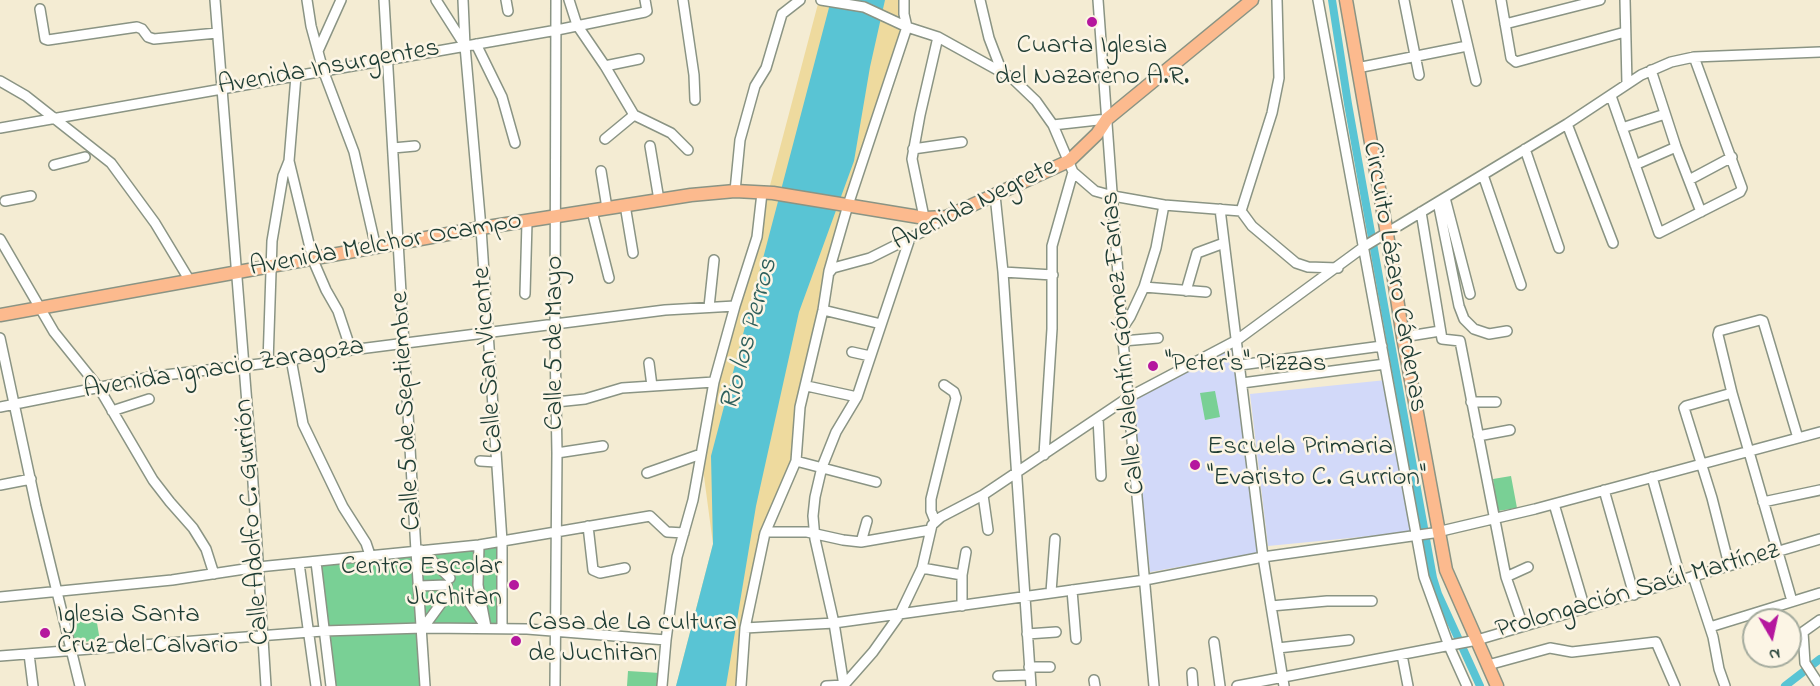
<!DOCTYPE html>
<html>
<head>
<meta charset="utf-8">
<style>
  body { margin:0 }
  #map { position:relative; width:1820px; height:686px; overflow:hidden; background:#f4ecd3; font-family:"Indie Flower",sans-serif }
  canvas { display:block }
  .north { position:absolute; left:1742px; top:608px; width:60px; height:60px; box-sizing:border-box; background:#fcf5e5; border:2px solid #a4ab9e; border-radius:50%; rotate:171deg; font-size:16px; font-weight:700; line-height:24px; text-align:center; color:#1f3d34 }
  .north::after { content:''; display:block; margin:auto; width:21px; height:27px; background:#b5179e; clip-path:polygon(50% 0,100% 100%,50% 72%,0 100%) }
</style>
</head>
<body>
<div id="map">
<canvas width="1820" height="686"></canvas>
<div class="north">N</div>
</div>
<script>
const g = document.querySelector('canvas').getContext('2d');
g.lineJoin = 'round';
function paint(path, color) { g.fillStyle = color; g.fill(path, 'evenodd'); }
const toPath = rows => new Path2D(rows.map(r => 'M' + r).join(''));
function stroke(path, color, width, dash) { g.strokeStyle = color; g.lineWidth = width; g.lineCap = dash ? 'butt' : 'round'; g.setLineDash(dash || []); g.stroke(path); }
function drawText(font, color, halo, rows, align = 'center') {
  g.font = font + ' "Indie Flower",sans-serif'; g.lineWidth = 5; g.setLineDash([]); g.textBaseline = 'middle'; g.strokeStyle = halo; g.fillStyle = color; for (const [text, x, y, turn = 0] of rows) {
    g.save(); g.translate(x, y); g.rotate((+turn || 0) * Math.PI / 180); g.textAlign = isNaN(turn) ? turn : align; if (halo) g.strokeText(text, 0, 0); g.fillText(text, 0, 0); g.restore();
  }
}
paint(toPath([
  [1232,348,1258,553,1150,572,1132,399],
  [1386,380,1412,532,1268,546,1250,394]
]), '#d2d9f9');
paint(toPath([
  [1215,391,1220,417,1205,420,1200,393],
  [1511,476,1517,508,1498,511,1493,479],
  [498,547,501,627,423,627,425,686,330,686,316,562,420,555],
  [96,617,100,641,75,642,71,620],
  [628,671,660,673,659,686,627,686]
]), '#79d095');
paint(toPath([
  [819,0,904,0,907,27,848,205,807,386,796,461,765,533,745,628,741,686,676,686,713,544,701,454,760,213,768,193]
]), '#eeda9e');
paint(toPath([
  [831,0,885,0,870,67,854,161,799,312,756,506,726,686,676,686,713,544,711,456]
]), '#59c4d4');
stroke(toPath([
  [1332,0,1348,104,1433,578,1438,594,1480,686],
  [1785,686,1820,659]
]), '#59c4d4', 8);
const minor = toPath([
  [215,0,252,467,266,686],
  [307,0,311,26,323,70,354,152,376,248],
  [384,0,416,551,425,686],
  [436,0,464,44],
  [463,0,465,46,481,228,502,541,502,628],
  [506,0,508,11],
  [569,0,577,25,605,66,634,115,671,133,688,150],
  [683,0,694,75,695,100],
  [821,0,864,7,907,27,938,37,1012,78,1036,101,1053,125,1073,172,1095,191,1113,196,1164,205,1241,211],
  [980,0,989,38,1002,72],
  [1098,0,1122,329,1154,686],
  [1277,0,1279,78,1272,113,1241,211,1252,226,1296,263,1308,267,1338,268],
  [1318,0,1424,577,1449,646,1467,686],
  [1404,0,1419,75],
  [1457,0,1476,81],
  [1501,0,1511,58,1516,62,1625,32],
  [1625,0,1627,84],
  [40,9,45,39,48,40,137,27,142,29,148,37,154,39,217,33],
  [1505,24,1600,0],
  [476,44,502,97,515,143],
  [318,51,341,0],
  [605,66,639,59],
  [1357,68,1467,46],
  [1651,70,1676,147,1701,212],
  [0,81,26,96,111,163,155,223,190,281],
  [1611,96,1659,233,1740,192,1742,188,1694,57],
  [1567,124,1613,243],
  [1053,125,1107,119],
  [0,128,557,30,645,12,647,11,645,0],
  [1622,128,1665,114],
  [605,139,634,115],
  [650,146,659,200],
  [393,148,415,146],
  [913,149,962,142],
  [1525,149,1559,248],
  [289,161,313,260,326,290,338,311,351,350],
  [54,165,85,157],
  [1635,165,1676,147],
  [601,171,607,208],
  [1483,175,1521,285],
  [1689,180,1732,157],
  [735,191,740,140,755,86,766,68,782,14,800,0],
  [995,195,1003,272,1031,686],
  [1445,198,1470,294],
  [5,201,31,196],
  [1438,202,1459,306,1464,319,1474,329,1489,334,1507,331],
  [625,205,633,253],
  [1220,209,1263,557,1284,686],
  [592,211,609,278],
  [1421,212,1442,339,1460,341,1506,577,1523,626],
  [925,222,912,159,920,115,938,37],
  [0,239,54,332,99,388,153,480,170,502,193,528,206,549,214,574],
  [1003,272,1053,275],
  [829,273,833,268,870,258,926,230,945,218],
  [1144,287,1206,292],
  [1186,291,1197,253,1224,243],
  [525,294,527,222],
  [709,307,714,260],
  [823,310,881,324],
  [1122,329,1130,317,1144,287,1156,248,1164,205],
  [1403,337,1440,331],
  [0,338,36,506,80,686],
  [1123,341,1158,338],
  [852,352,870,356],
  [291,359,303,424,343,507,366,543,370,555],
  [268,363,272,241,283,176,289,161,296,76],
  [649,363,652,386],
  [1240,365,1382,346],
  [1242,383,1385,364],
  [807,386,857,397],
  [556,402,585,399,622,388,714,382],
  [1471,402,1496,402],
  [0,407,156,376,268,363,351,350,665,310,735,306],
  [112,411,149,399],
  [1098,418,1101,476],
  [1478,436,1510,430],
  [557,453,603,446],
  [1044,455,1052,329,1052,246,1073,172],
  [480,461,496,462],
  [796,461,876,482],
  [647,473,701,454],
  [1652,477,1681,580],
  [0,485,31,479],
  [1604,490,1634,595],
  [983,495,988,530],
  [1763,502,1820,490],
  [1554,504,1585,609],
  [935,521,931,511,931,499,956,398,954,392,944,385],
  [588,526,593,570,600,573,625,568],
  [764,537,765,533,769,532,807,532,843,540,861,542,930,530],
  [861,542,867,521],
  [479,545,478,585,486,627],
  [421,550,450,578],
  [316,562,331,686],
  [299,563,316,686],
  [1729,565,1712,498,1684,408,1686,406,1732,393],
  [922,568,962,575],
  [1693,576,1713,637,1719,669,1725,686],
  [1506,577,1528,567],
  [419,586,447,585],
  [1072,590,1076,639],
  [1051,592,1055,539],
  [464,595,483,623],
  [0,597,172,580,258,567,479,545,650,516,667,532,684,533],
  [1792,601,1732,393,1718,335,1719,331,1760,320,1763,321,1798,438],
  [962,606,962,575,966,552],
  [1271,606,1327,601,1372,601],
  [1710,627,1820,593],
  [423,628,448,594],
  [745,628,834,623,1145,580,1263,557,1433,533,1535,509,1820,432],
  [1027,634,1056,632],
  [1214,642,1220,686],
  [1278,648,1349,640],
  [29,654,33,686],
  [1402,655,1408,686],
  [0,656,323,631,423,628,527,629,666,640],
  [1488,665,1550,648,1572,652,1656,642,1675,686],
  [1029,667,1050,667],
  [1192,673,1193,686],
  [998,676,1030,675],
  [1094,680,1095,686],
  [844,685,873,652,900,614,922,568,932,525,941,517,983,495,1129,397,1237,340,1365,246,1567,124,1641,75,1671,62,1694,57,1820,52],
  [555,686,557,453,555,341,556,0],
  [662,686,666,640,677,557,693,500,714,382,735,306,757,237,762,193],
  [741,686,745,628,765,533,796,461,800,407,823,310,829,271,848,205,907,27,904,14,904,0],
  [826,686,844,685],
  [844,686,834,623,815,539,813,516,815,497,822,467,836,432,857,397,910,238],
  [1237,686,1477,640,1820,539],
  [1820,686,1805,663,1803,632,1820,620]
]);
const major = toPath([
  [1346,0,1387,234,1403,337,1446,570,1497,686],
  [0,315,481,228,691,195,735,191,773,193,925,218,946,217,1069,161,1097,134,1107,119,1252,0]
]);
stroke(minor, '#8a9484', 12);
stroke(major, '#8a9484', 15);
stroke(minor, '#fff', 9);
stroke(major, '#fcba8e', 12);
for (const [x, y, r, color] of [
  [1092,22,6,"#b5179e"],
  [1153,366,6,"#b5179e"],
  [1195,465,6,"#b5179e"],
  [514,585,6,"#b5179e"],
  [45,633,6,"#b5179e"],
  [516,641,6,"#b5179e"]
]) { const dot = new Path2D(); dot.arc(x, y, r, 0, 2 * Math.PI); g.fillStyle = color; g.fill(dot); stroke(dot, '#fcf5e5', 2); }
drawText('27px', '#1f3d34', '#fcf5e5', [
  ["Cuarta Iglesia",1092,48,"center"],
  ["del Nazareno A.R.",1092,79,"center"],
  ["\"Peter's\" Pizzas",1165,366],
  ["Escuela Primaria",1207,449],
  ["\"Evaristo C. Gurrion\"",1207,480],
  ["Centro Escolar",502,569,"right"],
  ["Juchitan",502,600,"right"],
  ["Iglesia Santa",57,617],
  ["Cruz del Calvario",57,648],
  ["Casa de La cultura",528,625],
  ["de Juchitan",528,656]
], 'left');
drawText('27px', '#1f3d34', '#fcf5e5', [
  ["Avenida Insurgentes",329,69,-10],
  ["Avenida Negrete",975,206,-26],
  ["Avenida Melchor Ocampo",386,246,-10],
  ["Circuito Lázaro Cárdenas",1393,277,80],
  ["Calle 5 de Mayo",557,343,-90],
  ["Calle Valentín Gómez Farías",1125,343,-95],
  ["Calle San Vicente",490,360,-94],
  ["Avenida Ignacio Zaragoza",224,370,-9],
  ["Calle 5 de Septiembre",408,411,-93],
  ["Calle Adolfo C. Gurrión",254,522,-94],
  ["Prolongación Saúl Martínez",1638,592,-16]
]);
drawText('italic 28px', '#2e5f5c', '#fcf5e5', [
  ["Rio los Perros",751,335,-75]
]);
</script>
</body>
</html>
